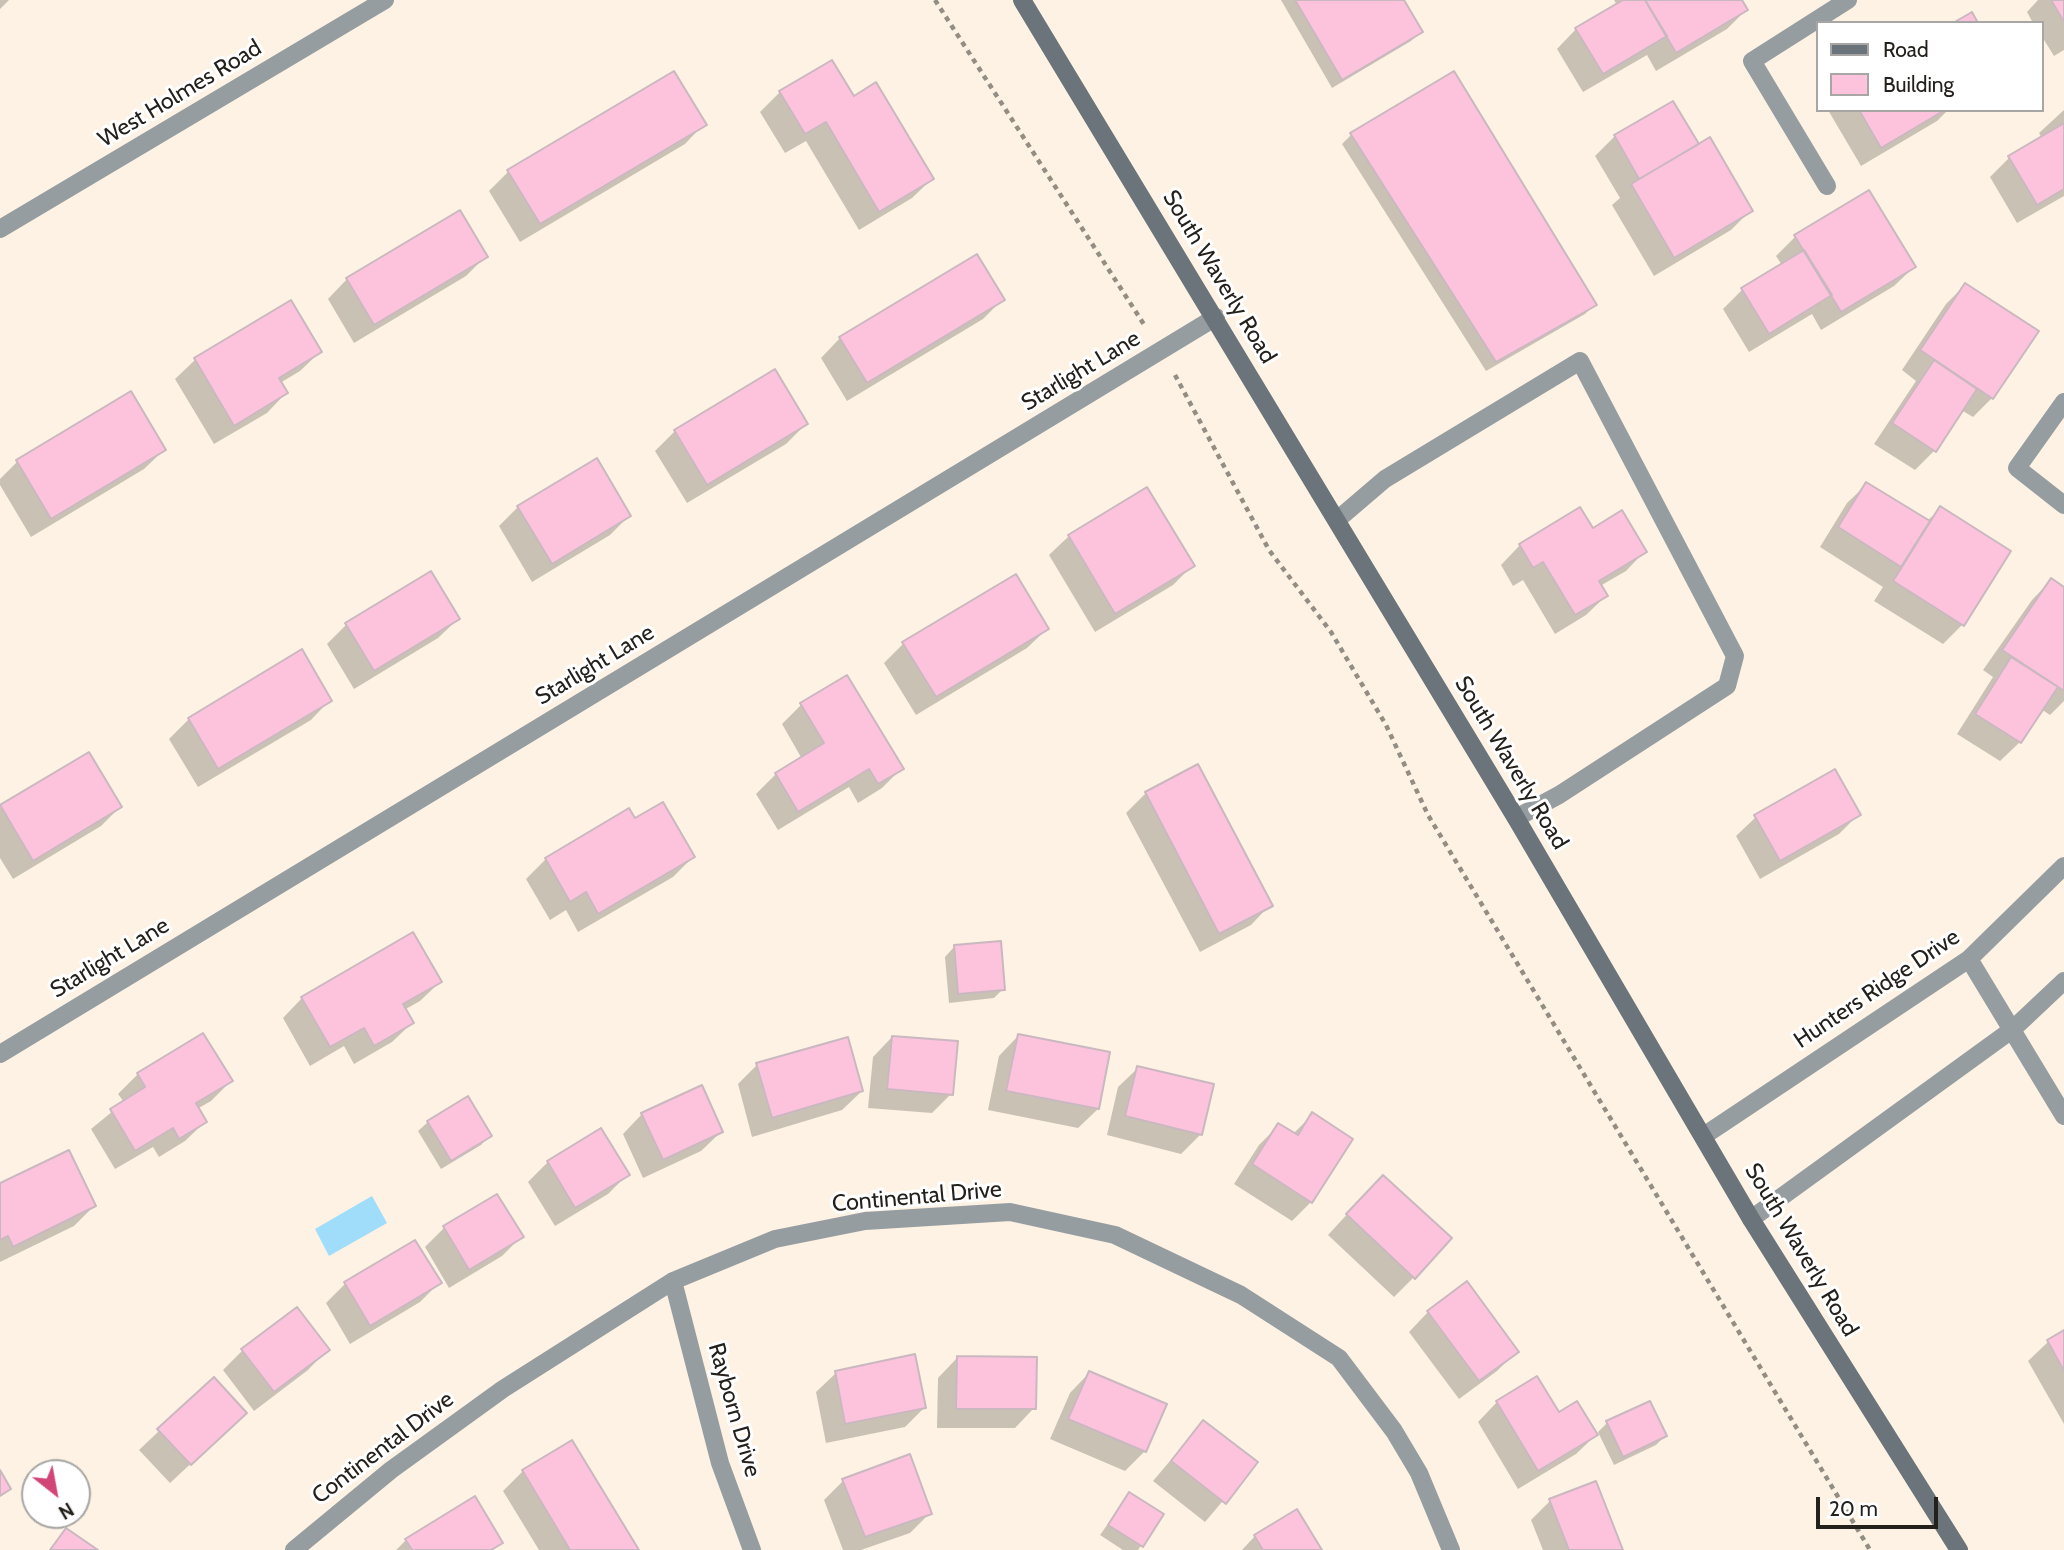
<!DOCTYPE html>
<html>
<head>
<meta charset="utf-8">
<style>
  body { margin:0 }
  #map { position:relative; width:2064px; height:1550px; overflow:hidden; background:#fdf2e3; font-family:Cabin,sans-serif }
  canvas { display:block }
  .legend { position:absolute; left:1816px; top:21px; width:228px; height:91px; box-sizing:border-box; background:#fff; border:2px solid #a7a6a4; margin:0; padding:9px 12px; list-style:none; font-size:21px; color:#24201b }
  .legend li { display:flex; align-items:center; gap:14px; height:35px }
  .legend b { width:35px; border:2px solid #a7a6a4 }
  .north { position:absolute; left:21px; top:1459px; width:70px; height:70px; box-sizing:border-box; background:#fff; border:2px solid #a7a6a4; border-radius:50%; rotate:149deg; font-size:19px; font-weight:700; line-height:28px; text-align:center; color:#24201b }
  .north::after { content:''; display:block; margin:auto; width:24px; height:32px; background:#d14577; clip-path:polygon(50% 0,100% 100%,50% 72%,0 100%) }
  .scale { position:absolute; left:1816px; top:1497px; width:122px; height:32px; box-sizing:border-box; border:4px solid #24201b; border-top:0; padding-left:9px; font-size:21px; line-height:24px; white-space:nowrap; color:#24201b; -webkit-text-stroke:5px #fff; paint-order:stroke }
</style>
</head>
<body>
<div id="map">
<canvas width="2064" height="1550"></canvas>
<ul class="legend">
<li><b style="height:9px;background:#6a747a"></b>Road</li>
<li><b style="height:19px;background:#fdc2dc"></b>Building</li>
</ul>
<div class="north">N</div>
<div class="scale">20 m</div>
</div>
<script>
const g = document.querySelector('canvas').getContext('2d');
g.lineJoin = 'round';
function paint(path, color) { g.fillStyle = color; g.fill(path, 'evenodd'); }
const toPath = rows => new Path2D(rows.map(r => 'M' + r).join(''));
function stroke(path, color, width, dash) { g.strokeStyle = color; g.lineWidth = width; g.lineCap = dash ? 'butt' : 'round'; g.setLineDash(dash || []); g.stroke(path); }
function drawText(font, color, halo, rows, align = 'center') {
  g.font = font + ' Cabin,sans-serif'; g.lineWidth = 6; g.setLineDash([]); g.textBaseline = 'middle'; g.strokeStyle = halo; g.fillStyle = color; for (const [text, x, y, turn = 0] of rows) {
    g.save(); g.translate(x, y); g.rotate((+turn || 0) * Math.PI / 180); g.textAlign = isNaN(turn) ? turn : align; if (halo) g.strokeText(text, 0, 0); g.fillText(text, 0, 0); g.restore();
  }
}
paint(toPath([
  [372,1196,387,1223,329,1256,315,1229]
]), '#a0ddfb');
paint(toPath([
  [0,0,9,0,0,9],
  [1281,0,1402,0,1420,32,1411,41,1332,88],
  [1614,0,1740,0,1746,10,1727,29,1656,71,1647,55,1583,92,1557,49,1576,29,1617,5],
  [2038,0,2064,0,2064,50,2054,56,2041,35,2041,23,2033,23,2027,12],
  [780,92,853,98,932,179,912,198,859,230,806,141,785,153,760,112],
  [1828,110,1948,110,1937,121,1861,166],
  [2064,110,2064,196,2017,223,1990,177,2009,158,2042,138,2039,133],
  [704,124,685,144,520,242,489,191,509,171],
  [1351,135,1595,304,1585,314,1486,371,1342,144],
  [1615,136,1699,146,1751,210,1731,230,1654,276,1612,205,1620,198,1595,156],
  [1796,236,1914,267,1894,286,1821,330,1812,314,1749,352,1723,309,1742,290,1782,265,1776,256],
  [486,256,466,276,354,343,328,299,347,279],
  [1965,285,1992,398,1973,417,1961,410,1934,451,1915,470,1874,444,1916,381,1902,370,1946,304],
  [1003,299,983,319,847,401,821,358,840,338],
  [290,303,320,352,300,371,280,383,286,393,267,413,214,444,175,379,195,360],
  [774,371,806,424,786,444,687,503,655,451,675,431],
  [164,450,144,469,31,537,0,485,0,479,17,462],
  [1867,484,1927,521,1940,509,1962,625,1943,644,1874,601,1883,587,1820,547,1847,503],
  [518,507,629,516,610,535,532,582,499,526],
  [1592,530,1645,551,1626,571,1600,586,1606,596,1586,615,1555,634,1523,580,1513,586,1501,565,1520,545],
  [1069,536,1192,566,1173,585,1095,632,1049,555],
  [2051,580,2064,589,2064,701,2050,715,2041,709,2020,742,2000,761,1957,734,1993,677,1983,670,2032,600],
  [458,619,438,638,354,689,327,644,346,625],
  [1047,629,1027,648,916,715,884,663,904,643],
  [301,652,330,700,311,720,198,787,169,739,189,719],
  [801,705,901,769,882,788,858,803,849,787,778,830,756,794,776,774,802,759,782,724],
  [88,754,120,807,101,826,13,879,0,858,0,808],
  [1146,793,1270,905,1251,925,1200,952,1126,813],
  [1859,814,1839,834,1760,879,1736,836,1756,817],
  [634,821,693,857,673,877,578,932,566,910,550,920,526,879,546,859],
  [954,947,1003,989,994,998,949,1003,945,957],
  [440,982,420,1001,404,1010,412,1023,392,1042,354,1064,344,1046,310,1066,283,1018,302,998],
  [1018,1036,1098,1109,1078,1128,988,1110,999,1056],
  [892,1037,951,1094,932,1113,868,1108,873,1057],
  [757,1065,862,1091,842,1110,752,1137,738,1084],
  [1138,1068,1200,1135,1181,1154,1107,1135,1118,1087],
  [138,1074,231,1081,211,1101,197,1109,205,1122,185,1141,159,1157,153,1147,115,1169,91,1129,124,1102,118,1094],
  [642,1114,721,1132,701,1151,643,1178,623,1134],
  [1312,1115,1311,1202,1292,1221,1234,1184,1259,1145,1279,1125,1293,1134],
  [428,1122,490,1135,481,1145,441,1169,418,1131],
  [601,1130,627,1175,608,1194,555,1226,528,1182,548,1162],
  [0,1185,94,1206,74,1226,0,1262],
  [1363,1197,1414,1277,1394,1297,1328,1235],
  [444,1228,521,1237,502,1256,449,1288,425,1247],
  [439,1283,420,1302,350,1344,326,1303,345,1284],
  [1428,1312,1516,1352,1497,1371,1459,1399,1409,1332],
  [2064,1332,2064,1424,2028,1361,2048,1342],
  [243,1350,327,1350,308,1370,254,1411,223,1370],
  [957,1358,1034,1408,1015,1428,937,1428,938,1378],
  [836,1373,925,1407,905,1427,826,1443,816,1392],
  [1089,1373,1145,1451,1125,1471,1050,1439,1070,1393],
  [214,1379,225,1432,170,1483,139,1450],
  [1497,1402,1558,1414,1596,1435,1576,1454,1518,1489,1478,1422],
  [1203,1422,1255,1463,1205,1522,1153,1481],
  [1607,1423,1665,1436,1656,1445,1614,1465,1598,1432],
  [572,1442,637,1550,539,1550,503,1491,523,1471],
  [843,1481,930,1513,910,1533,861,1550,843,1550,824,1500],
  [1129,1494,1162,1515,1138,1550,1123,1550,1100,1535],
  [1550,1501,1621,1550,1543,1550,1531,1520],
  [1255,1536,1320,1550,1242,1550],
  [406,1540,501,1543,493,1550,396,1550]
]), '#0003');
const building = toPath([
  [1295,0,1404,0,1423,32,1342,80,1295,0],
  [1623,0,1645,0,1667,36,1603,74,1575,28,1623,0],
  [1645,0,1742,0,1748,10,1676,53,1645,0],
  [2051,0,2064,0,2064,22,2051,0],
  [1972,12,1978,23,1953,23,1972,12],
  [832,60,854,96,876,82,934,179,879,212,826,122,805,134,779,91,832,60],
  [674,71,707,125,540,224,507,170,674,71],
  [1454,71,1597,305,1496,362,1350,133,1454,71],
  [1673,101,1699,144,1639,179,1614,135,1673,101],
  [1859,110,1945,110,1881,148,1859,110],
  [2064,123,2064,189,2037,205,2008,156,2064,123],
  [1710,137,1753,211,1674,258,1631,184,1710,137],
  [1869,190,1916,267,1841,312,1794,235,1869,190],
  [460,210,488,257,374,325,346,278,460,210],
  [1804,250,1832,295,1769,334,1741,288,1804,250],
  [977,254,1005,300,867,383,839,337,977,254],
  [1965,283,2039,331,1993,399,1920,350,1965,283],
  [291,300,322,352,279,378,288,393,234,426,194,358,291,300],
  [1934,360,1977,389,1936,452,1892,423,1934,360],
  [775,369,808,424,707,485,674,430,775,369],
  [131,391,166,450,51,519,16,460,131,391],
  [597,458,631,516,552,564,517,506,597,458],
  [1866,482,1930,521,1901,567,1838,527,1866,482],
  [1147,487,1195,566,1115,614,1068,535,1147,487],
  [1940,506,2011,551,1964,626,1893,581,1940,506],
  [1580,507,1593,528,1622,510,1647,552,1599,581,1608,596,1575,615,1543,562,1533,568,1519,544,1580,507],
  [431,571,460,619,374,671,345,623,431,571],
  [1016,574,1049,629,936,697,902,642,1016,574],
  [2051,578,2064,587,2064,691,2002,650,2051,578],
  [302,649,332,701,218,769,188,718,302,649],
  [2011,657,2058,687,2021,743,1975,714,2011,657],
  [847,675,904,769,878,784,869,769,798,812,775,773,824,743,800,703,847,675],
  [89,752,122,807,33,861,0,805,89,752],
  [1198,764,1273,906,1219,934,1145,792,1198,764],
  [1835,769,1861,815,1780,861,1754,815,1835,769],
  [663,802,695,857,598,914,586,892,570,902,545,858,629,808,635,818,663,802],
  [413,932,442,982,403,1004,414,1023,374,1046,364,1028,330,1047,301,997,413,932],
  [1001,941,1005,990,958,994,954,945,1001,941],
  [203,1033,233,1081,196,1103,207,1122,179,1139,173,1128,135,1151,110,1109,145,1087,137,1073,203,1033],
  [1018,1034,1110,1052,1099,1109,1006,1091,1018,1034],
  [892,1036,958,1041,953,1095,887,1089,892,1036],
  [848,1037,863,1091,772,1118,756,1063,848,1037],
  [1137,1066,1214,1084,1202,1135,1125,1116,1137,1066],
  [702,1085,723,1132,663,1160,641,1113,702,1085],
  [468,1096,492,1136,451,1161,427,1121,468,1096],
  [1312,1112,1353,1139,1312,1203,1252,1164,1278,1123,1298,1135,1312,1112],
  [601,1128,630,1175,575,1208,547,1161,601,1128],
  [69,1150,96,1206,13,1247,8,1236,0,1240,0,1183,69,1150],
  [1383,1175,1452,1238,1415,1279,1346,1214,1383,1175],
  [497,1194,524,1237,469,1270,443,1226,497,1194],
  [415,1240,442,1283,370,1326,344,1282,415,1240],
  [1467,1281,1519,1352,1479,1381,1427,1311,1467,1281],
  [297,1307,330,1350,274,1392,241,1349,297,1307],
  [2064,1330,2064,1371,2047,1340,2064,1330],
  [915,1354,926,1408,845,1424,835,1371,915,1354],
  [957,1356,1037,1357,1036,1409,956,1409,957,1356],
  [1089,1371,1167,1404,1146,1452,1068,1419,1089,1371],
  [1537,1376,1559,1412,1577,1401,1598,1435,1538,1471,1496,1401,1537,1376],
  [214,1377,247,1413,191,1465,157,1429,214,1377],
  [1650,1401,1667,1436,1623,1457,1606,1421,1650,1401],
  [1203,1420,1258,1462,1226,1504,1171,1461,1203,1420],
  [572,1440,639,1550,570,1550,522,1470,572,1440],
  [910,1454,932,1514,865,1537,842,1479,910,1454],
  [0,1470,11,1489,0,1496,0,1470],
  [1596,1481,1623,1550,1569,1550,1549,1499,1596,1481],
  [1129,1492,1164,1514,1143,1547,1108,1525,1129,1492],
  [475,1496,503,1543,491,1550,412,1550,405,1539,475,1496],
  [1297,1509,1322,1550,1263,1550,1254,1535,1297,1509],
  [66,1528,98,1550,50,1550,66,1528]
]);
paint(building, '#fdc2dc');
stroke(building, '#c9b8bf', 2);
stroke(toPath([
  [935,0,1145,326],
  [1175,375,1269,550,1331,632,1386,725,1428,815,1870,1550]
]), '#948d83', 4.5, [5, 5]);
stroke(toPath([
  [1337,520,1385,479,1580,361,1735,656,1727,686,1559,795,1516,818]
]), '#969da1', 18);
stroke(toPath([
  [1827,186,1752,61,1848,0],
  [2064,402,2017,468,2064,505],
  [1969,959,2064,1116],
  [0,1054,1216,317],
  [1705,1135,1969,959,2064,866],
  [1751,1219,2013,1029,2064,981],
  [673,1281,720,1463,752,1550],
  [294,1550,391,1470,503,1389,673,1281,775,1239,865,1221,1010,1212,1115,1235,1241,1295,1339,1358,1394,1431,1419,1473,1451,1550]
]), '#969da1', 18);
stroke(toPath([
  [0,229,385,0]
]), '#969da1', 18);
stroke(toPath([
  [1022,0,1516,818,1751,1219,1959,1550]
]), '#6a747a', 18);
drawText('23px', '#24201b', '#fff', [
  ["West Holmes Road",180,94,-31],
  ["South Waverly Road",1219,277,59],
  ["Starlight Lane",1081,371,-31],
  ["Starlight Lane",595,665,-31],
  ["South Waverly Road",1511,763,59],
  ["Starlight Lane",110,958,-31],
  ["Hunters Ridge Drive",1877,989,-34],
  ["Continental Drive",917,1197,-5],
  ["South Waverly Road",1801,1250,59],
  ["Rayborn Drive",734,1410,74],
  ["Continental Drive",383,1448,-37]
]);
</script>
</body>
</html>
